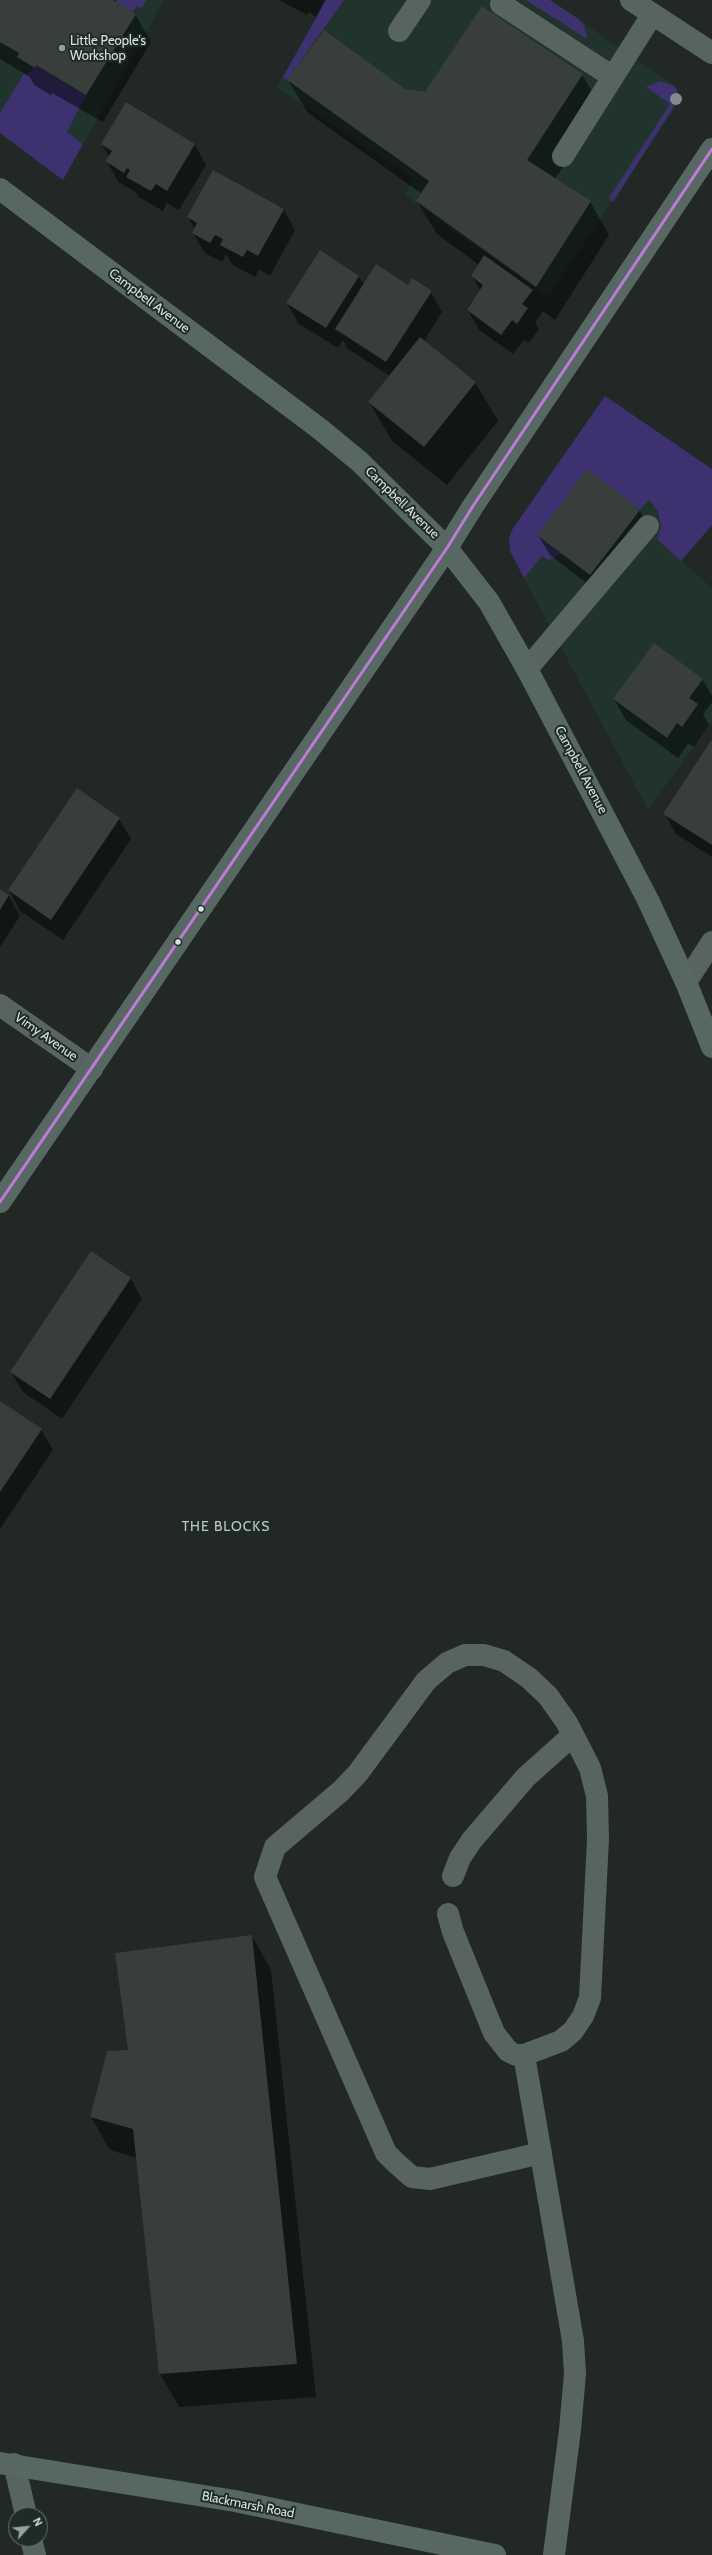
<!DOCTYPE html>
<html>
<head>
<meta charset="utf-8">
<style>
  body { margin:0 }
  #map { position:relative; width:712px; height:2555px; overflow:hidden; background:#212825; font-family:Cabin,sans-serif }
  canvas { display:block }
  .north { position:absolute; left:8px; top:2507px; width:40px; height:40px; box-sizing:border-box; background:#1e2b26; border:1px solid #697470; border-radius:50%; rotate:63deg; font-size:11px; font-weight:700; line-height:16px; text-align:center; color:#dae2df }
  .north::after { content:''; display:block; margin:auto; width:14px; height:18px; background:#99a19e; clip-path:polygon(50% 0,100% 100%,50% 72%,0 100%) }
</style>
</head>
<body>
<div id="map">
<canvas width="712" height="2555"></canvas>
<div class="north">N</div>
</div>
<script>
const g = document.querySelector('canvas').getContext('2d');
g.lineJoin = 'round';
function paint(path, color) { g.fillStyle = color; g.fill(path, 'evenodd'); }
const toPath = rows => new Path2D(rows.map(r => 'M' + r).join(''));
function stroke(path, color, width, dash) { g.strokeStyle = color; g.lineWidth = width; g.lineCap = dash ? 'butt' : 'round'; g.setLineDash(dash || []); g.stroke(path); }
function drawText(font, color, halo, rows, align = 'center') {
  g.font = font + ' Cabin,sans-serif'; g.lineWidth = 4; g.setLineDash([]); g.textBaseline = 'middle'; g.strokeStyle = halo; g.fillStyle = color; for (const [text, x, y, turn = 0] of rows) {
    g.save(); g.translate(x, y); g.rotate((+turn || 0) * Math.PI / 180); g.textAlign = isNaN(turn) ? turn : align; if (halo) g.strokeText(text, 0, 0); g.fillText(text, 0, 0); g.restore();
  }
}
paint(toPath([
  [0,0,164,0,63,180,0,133],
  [326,0,550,0,675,86,680,97,677,105,548,297,437,220,405,195,413,179,277,87],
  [605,396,712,469,712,525,681,561,712,588,712,722,648,810,524,578,510,551,509,539,517,522]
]), '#20332c');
paint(toPath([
  [113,0,147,0,141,8,137,6,133,12],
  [326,0,344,0,287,80,283,77],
  [526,0,550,0,580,20,585,28,587,39],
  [36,65,86,95,67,132,83,144,63,180,0,133,0,113,23,75,32,71],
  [660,81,675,86,680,97,613,202,609,198,670,104,646,87],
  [605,396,712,469,712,525,681,561,657,539,661,527,658,511,649,500,640,510,587,469,562,554,549,560,542,556,524,578,510,551,509,539,512,530]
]), '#3d326f');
paint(toPath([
  [0,0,117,0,115,2,135,14,151,42,103,122,52,93,51,95,34,85,30,77,0,59],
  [279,0,325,0,316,17,309,12,307,15],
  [582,75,602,108,555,179,590,202,609,235,555,320,543,311,535,322,539,329,529,343,524,340,513,354,479,330,468,310,480,290,472,276,479,265,437,234,417,201,422,194,308,113,288,80,426,93],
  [126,103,195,145,206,165,179,210,167,203,163,211,139,197,136,192,118,182,107,161,109,157,102,144],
  [214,171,284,210,295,230,270,276,259,269,255,277,233,265,226,254,222,262,205,253,193,233,195,230,188,217],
  [320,252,359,277,364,285,408,286,431,292,442,312,424,341,475,382,498,421,447,485,392,441,369,402,390,376,348,349,343,340,338,348,299,324,287,303],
  [587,471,640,511,651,531,602,595,550,555,538,535],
  [702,679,712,696,712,702,703,714,709,725,694,747,688,743,678,758,626,720,614,699],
  [712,740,712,857,676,834,665,814],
  [119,819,131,839,63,940,20,911,9,890],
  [0,890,9,896,20,916,0,947],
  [91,1252,131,1279,142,1299,62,1419,23,1392,11,1372],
  [0,1402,41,1430,53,1450,0,1529],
  [252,1936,271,1970,316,2397,179,2407,160,2374,137,2158,110,2150,91,2117,129,2051]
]), '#0007');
paint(toPath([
  [0,0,113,0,136,14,86,95,36,65,35,68,17,57,19,53,0,42],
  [482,6,583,74,527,160,591,201,536,287,416,201,429,181,287,80,324,30,405,89,425,92],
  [126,102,195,144,167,191,156,184,151,191,126,177,130,170,127,168,124,173,105,161,112,151,101,144],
  [213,170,284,209,258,256,247,250,243,257,220,245,223,239,215,235,210,243,192,233,197,223,187,217],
  [320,250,359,276,326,328,286,303],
  [484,255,533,290,522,304,528,308,517,324,512,320,501,335,467,310,483,285,471,276],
  [376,264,408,285,412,278,432,291,386,362,335,329],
  [420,337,476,382,424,447,368,402],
  [587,469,640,510,590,575,537,535],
  [654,643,703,679,689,698,698,704,682,727,677,723,667,738,613,699],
  [712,739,712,845,663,814],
  [77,788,120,818,51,920,8,890],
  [0,889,9,895,0,910],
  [91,1251,131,1278,50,1399,10,1372],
  [0,1401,42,1429,0,1492],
  [252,1935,297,2364,159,2374,133,2129,90,2117,107,2051,128,2050,115,1953]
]), '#383e3b');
stroke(toPath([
  [501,4,613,77],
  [399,31,420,0],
  [563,156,652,15],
  [527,669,648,526],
  [453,1876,460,1858,472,1840,526,1777,573,1735],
  [448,1914,453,1932,494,2033,508,2051,516,2055,524,2055,561,2041,573,2031,583,2016,590,1998,598,1839,597,1796,590,1768,567,1723,548,1696,529,1678,504,1661,484,1655,465,1655,447,1663,426,1681,358,1773,341,1791,275,1847,265,1877,386,2153,396,2163,412,2177,430,2179,541,2153],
  [524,2055,573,2341,575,2374,570,2430,554,2555]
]), '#57645f', 22);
stroke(toPath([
  [631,0,712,53],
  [686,982,712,942],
  [0,1005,92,1069],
  [14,2464,26,2515],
  [31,2539,35,2555]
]), '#57645f', 22);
stroke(toPath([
  [0,189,320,429,360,462,447,548,489,602,527,669,648,900,686,982,712,1047],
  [0,1202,447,548,473,506,712,149],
  [0,2463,235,2501,495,2555]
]), '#576761', 22);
stroke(toPath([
  [0,1202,447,548,473,506,712,149]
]), '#bd7bd9', 3);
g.fillStyle = '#858892';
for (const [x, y] of [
  [676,99]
]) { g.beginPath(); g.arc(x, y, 6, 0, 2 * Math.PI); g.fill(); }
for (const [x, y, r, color] of [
  [62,48,4,"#99a19e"],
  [201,909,3.5,"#dae2df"],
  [178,942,3.5,"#dae2df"]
]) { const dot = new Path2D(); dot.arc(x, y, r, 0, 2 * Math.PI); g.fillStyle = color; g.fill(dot); stroke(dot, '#1e2b26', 1.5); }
drawText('13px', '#dae2df', '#1e2b26', [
  ["Little People's",70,41],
  ["Workshop",70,56]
], 'left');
drawText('13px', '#dae2df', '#1e2b26', [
  ["Campbell Avenue",149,301,37],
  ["Campbell Avenue",402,503,44],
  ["Campbell Avenue",581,770,62],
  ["Vimy Avenue",46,1037,35],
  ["Blackmarsh Road",248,2505,11]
]);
g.letterSpacing = '1px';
drawText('14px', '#bacbc4', '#1e2b26', [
  ["THE BLOCKS",226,1527]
]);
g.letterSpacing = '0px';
</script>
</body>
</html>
